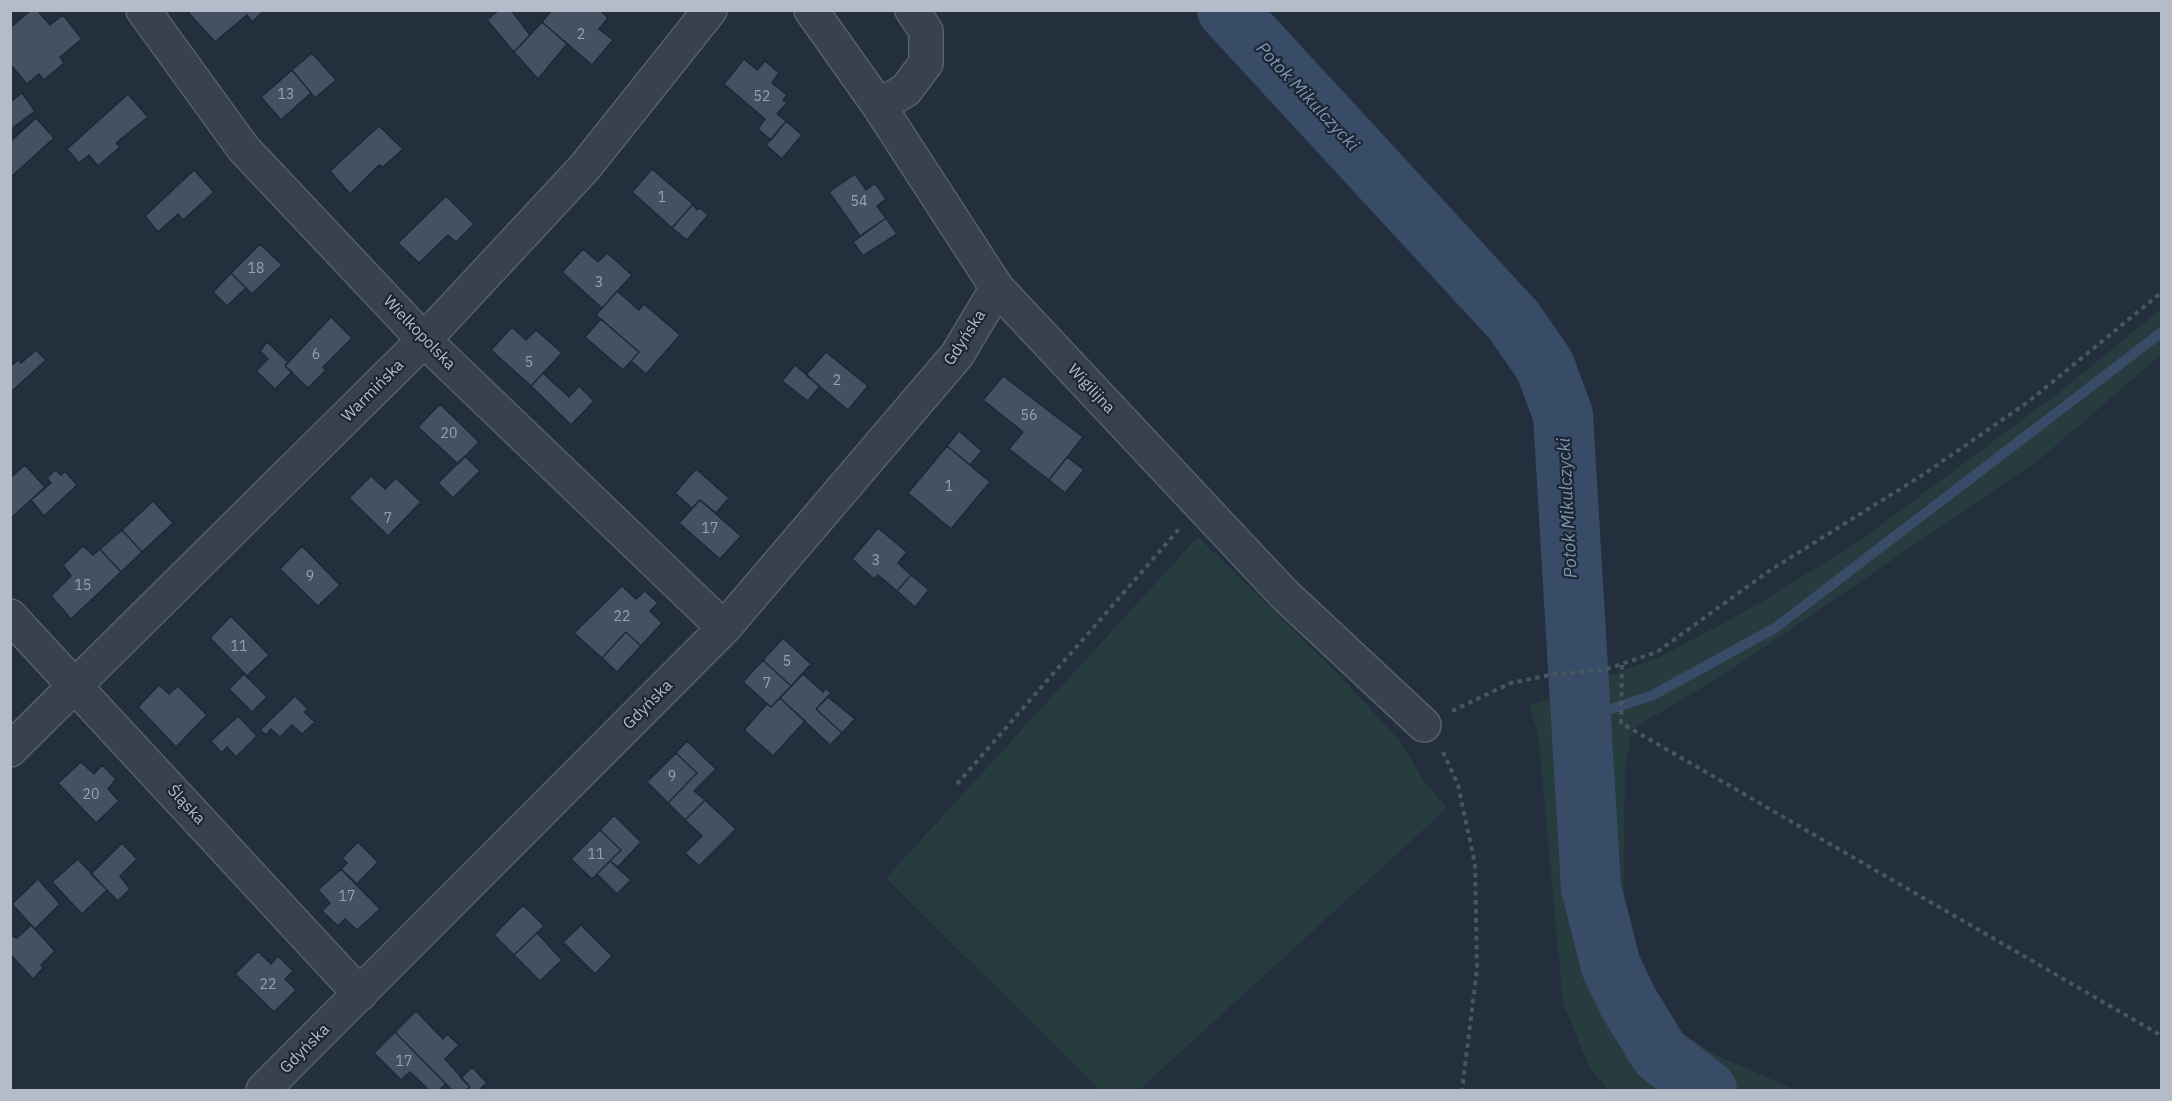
<!DOCTYPE html>
<html>
<head>
<meta charset="utf-8">
<style>
  body { margin:0 }
  #map { position:relative; width:2172px; height:1101px; overflow:hidden; background:#242f3e; font-family:"IBM Plex Sans",sans-serif }
  canvas { display:block }
  .frame { position:absolute; inset:0; border:12px solid #b4bcc9; pointer-events:none }
</style>
</head>
<body>
<div id="map">
<canvas width="2172" height="1101"></canvas>
<div class="frame"></div>
</div>
<script>
const g = document.querySelector('canvas').getContext('2d');
g.lineJoin = 'round';
function paint(path, color) { g.fillStyle = color; g.fill(path, 'evenodd'); }
const toPath = rows => new Path2D(rows.map(r => 'M' + r).join(''));
function stroke(path, color, width, dash) { g.strokeStyle = color; g.lineWidth = width; g.lineCap = dash ? 'butt' : 'round'; g.setLineDash(dash || []); g.stroke(path); }
function drawText(font, color, halo, rows, align = 'center') {
  g.font = font + ' "IBM Plex Sans",sans-serif'; g.lineWidth = 4.5; g.setLineDash([]); g.textBaseline = 'middle'; g.strokeStyle = halo; g.fillStyle = color; for (const [text, x, y, turn = 0] of rows) {
    g.save(); g.translate(x, y); g.rotate((+turn || 0) * Math.PI / 180); g.textAlign = isNaN(turn) ? turn : align; if (halo) g.strokeText(text, 0, 0); g.fillText(text, 0, 0); g.restore();
  }
}
paint(toPath([
  [2161,309,2161,355,2040,459,1728,672,1632,729,1625,769,1623,915,1651,1014,1716,1055,1796,1090,1608,1090,1589,1067,1563,1003,1538,733,1529,706,1660,657,1753,607,1858,542,2061,391],
  [1198,537,1337,673,1399,740,1424,781,1447,808,1139,1090,1092,1090,1096,1086,886,878]
]), '#263c3f');
stroke(toPath([
  [1581,719,1653,695,1775,628,2162,332]
]), '#394c67', 10);
stroke(toPath([
  [1227,10,1514,321,1545,366,1563,415,1591,888,1611,966,1628,1002,1660,1054,1707,1090]
]), '#394c67', 60);
const building = toPath([
  [31,10,37,10,50,25,63,15,82,39,60,57,64,63,44,80,39,74,27,84,10,64,10,28,31,10],
  [186,10,265,10,252,22,247,15,215,42,186,10],
  [499,10,511,10,530,35,514,52,487,20,499,10],
  [552,10,600,10,608,18,599,29,613,40,592,65,542,22,552,10],
  [542,22,567,44,538,79,514,52,542,22],
  [312,53,336,80,315,98,292,70,312,53],
  [744,59,757,70,765,61,779,73,772,83,787,95,783,100,787,103,777,114,786,121,771,140,758,129,765,119,724,84,744,59],
  [292,70,311,93,281,120,261,97,292,70],
  [22,93,35,111,10,130,10,102,22,93],
  [128,94,148,117,116,143,120,147,98,166,89,155,79,163,67,149,128,94],
  [36,118,54,138,11,177,10,142,36,118],
  [786,121,802,135,782,159,766,145,786,121],
  [379,126,403,149,383,167,379,165,350,194,330,171,379,126],
  [652,169,693,204,672,228,632,192,652,169],
  [194,170,214,192,183,220,178,214,158,232,145,216,194,170],
  [855,174,866,190,875,183,886,199,877,206,886,218,860,236,829,192,855,174],
  [446,196,474,224,456,242,448,235,419,263,398,243,446,196],
  [693,204,697,210,700,208,708,215,687,240,672,228,693,204],
  [886,218,897,234,863,256,853,242,886,218],
  [260,244,282,265,252,294,231,273,260,244],
  [583,249,598,262,607,253,632,275,602,308,562,272,583,249],
  [231,273,246,288,227,306,213,292,231,273],
  [617,291,639,310,644,304,680,335,646,374,631,361,639,352,596,315,617,291],
  [331,317,352,338,323,367,326,370,308,388,285,366,331,317],
  [601,319,639,352,623,370,585,337,601,319],
  [512,327,526,340,536,330,562,353,531,386,491,350,512,327],
  [267,342,288,362,285,366,292,372,275,389,256,371,268,359,260,351,267,342],
  [36,350,46,360,10,393,10,367,18,360,21,363,36,350],
  [826,352,868,386,848,410,806,375,826,352],
  [795,365,820,386,808,401,782,381,795,365],
  [543,373,569,397,579,386,594,401,571,425,531,386,543,373],
  [1003,376,1083,437,1049,480,1009,449,1023,432,983,400,1003,376],
  [440,404,479,442,458,464,418,427,440,404],
  [959,431,982,451,970,465,947,446,959,431],
  [947,446,990,482,951,529,908,493,947,446],
  [465,456,480,471,453,498,438,483,465,456],
  [1067,457,1084,470,1065,493,1049,480,1067,457],
  [25,465,45,487,10,519,10,478,25,465],
  [696,469,729,498,716,513,700,500,692,508,675,493,696,469],
  [55,470,61,475,65,471,77,485,44,516,31,500,51,483,47,478,55,470],
  [371,476,385,489,396,478,421,502,388,536,349,498,371,476],
  [700,500,741,536,720,559,679,523,700,500],
  [153,501,173,523,142,552,122,530,153,501],
  [878,528,907,552,898,563,911,575,897,591,878,575,874,579,852,559,878,528],
  [122,530,142,552,121,572,100,549,122,530],
  [83,546,93,555,100,549,121,572,71,619,51,596,71,576,63,565,83,546],
  [302,546,340,585,318,606,280,569,302,546],
  [911,575,929,590,915,607,897,591,911,575],
  [622,586,636,599,645,591,658,603,650,611,662,623,641,646,626,632,602,658,574,633,622,586],
  [231,616,269,655,247,676,210,638,231,616],
  [626,632,641,646,617,672,602,658,626,632],
  [783,638,811,664,791,686,763,660,783,638],
  [763,660,791,686,771,707,743,682,763,660],
  [244,674,267,697,252,712,229,689,244,674],
  [803,674,823,692,826,688,831,693,816,709,842,733,830,745,780,698,803,674],
  [159,685,169,694,178,686,207,715,176,747,138,707,159,685],
  [295,696,308,709,304,712,315,722,302,734,292,725,280,737,271,729,266,735,260,730,295,696],
  [828,697,855,719,842,733,816,709,828,697],
  [780,698,805,721,773,756,744,730,767,704,771,707,780,698],
  [238,716,257,736,236,757,227,747,222,753,211,741,238,716],
  [687,741,716,769,694,791,705,800,685,820,668,803,697,773,676,753,687,741],
  [676,753,697,773,668,803,647,782,676,753],
  [81,762,94,774,102,765,116,779,108,789,119,801,96,823,58,783,81,762],
  [705,800,736,829,699,866,685,853,702,836,685,820,705,800],
  [614,815,641,842,618,867,610,861,621,850,600,830,614,815],
  [600,830,621,850,592,879,571,859,600,830],
  [358,842,378,862,357,884,341,869,347,863,342,858,358,842],
  [122,843,137,859,120,876,130,889,118,901,91,874,122,843],
  [78,859,107,890,82,914,52,882,78,859],
  [610,861,631,880,617,894,597,874,610,861],
  [341,869,380,909,357,930,345,919,338,926,322,911,330,903,318,890,341,869],
  [38,879,60,904,35,929,12,904,38,879],
  [523,905,544,926,514,955,494,935,523,905],
  [31,925,55,951,41,965,43,968,33,979,10,954,10,935,17,938,31,925],
  [581,925,612,956,595,974,563,942,581,925],
  [537,933,562,960,540,981,514,955,537,933],
  [258,951,271,964,278,956,293,971,285,979,296,990,274,1012,235,974,258,951],
  [416,1011,443,1039,447,1034,459,1045,445,1059,470,1087,466,1090,452,1090,395,1032,416,1011],
  [395,1032,446,1084,439,1090,429,1090,410,1072,401,1080,374,1053,395,1032],
  [472,1067,487,1083,479,1090,468,1090,470,1087,461,1078,472,1067]
]);
paint(building, '#455162');
stroke(building, '#1f2835', 1.5);
const minor = toPath([
  [143,10,243,148,424,340,724,628],
  [811,10,879,106,997,288,1284,594,1424,725],
  [879,106,906,90,926,63,926,31,912,10],
  [10,616,360,994],
  [10,750,424,340,585,167,710,10],
  [263,1090,724,628,957,355,997,288]
]);
stroke(minor, '#565f6c', 36);
stroke(toPath([
  [1622,665,1621,723,2162,1036],
  [1452,711,1511,683,1554,674,1604,670,1657,652,1769,571,1924,474,2028,402,2162,292],
  [1443,752,1458,785,1475,864,1477,969,1462,1090],
  [957,784,1180,528]
]), '#44595c', 4, [4.5, 4.5]);
stroke(minor, '#38414e', 33);
drawText('14px', '#98a1af', null, [
  ["2",581,35],
  ["13",286,95],
  ["52",762,97],
  ["1",662,198],
  ["54",859,202],
  ["18",256,269],
  ["3",599,283],
  ["6",316,355],
  ["5",529,363],
  ["2",837,381],
  ["56",1029,416],
  ["20",449,434],
  ["1",949,487],
  ["7",388,519],
  ["17",710,529],
  ["3",876,561],
  ["9",310,577],
  ["15",83,586],
  ["22",622,617],
  ["11",239,647],
  ["5",787,662],
  ["7",767,684],
  ["9",672,777],
  ["20",91,795],
  ["11",596,855],
  ["17",347,897],
  ["22",268,985],
  ["17",404,1062]
]);
drawText('16px', '#b4bcc9', '#1d2633', [
  ["Wielkopolska",419,333,46],
  ["Gdyńska",965,338,-57],
  ["Wigilijna",1091,389,47],
  ["Warmińska",373,391,-45],
  ["Gdyńska",648,705,-45],
  ["Śląska",186,805,47],
  ["Gdyńska",305,1049,-45]
]);
drawText('italic 18px', '#7c92b1', '#1d2633', [
  ["Potok Mikulczycki",1307,97,47],
  ["Potok Mikulczycki",1568,508,-93]
]);
</script>
</body>
</html>
